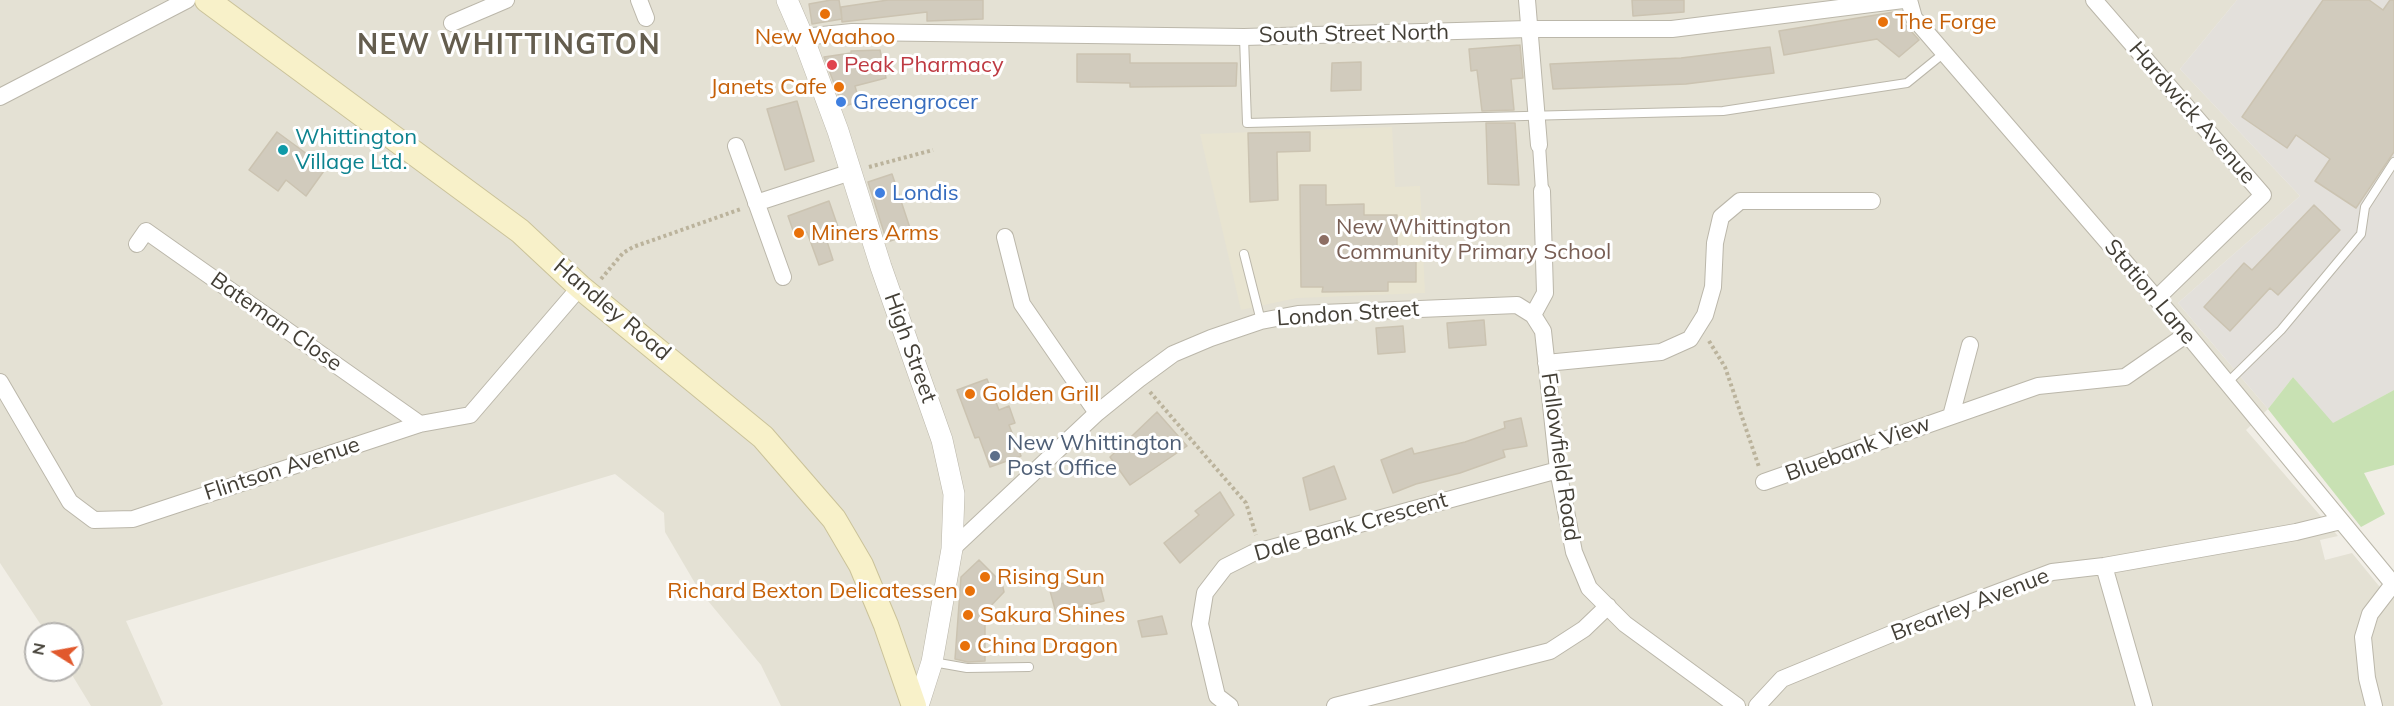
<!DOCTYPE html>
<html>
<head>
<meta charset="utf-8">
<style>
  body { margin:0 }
  #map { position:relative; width:2394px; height:706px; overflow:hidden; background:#f1eee6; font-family:Mulish,sans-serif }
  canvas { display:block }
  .north { position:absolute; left:24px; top:622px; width:60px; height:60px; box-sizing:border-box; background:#fff; border:2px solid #b4b2af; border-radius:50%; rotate:281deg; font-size:16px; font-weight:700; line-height:24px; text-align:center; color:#433f36 }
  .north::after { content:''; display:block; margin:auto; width:21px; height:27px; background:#e1592d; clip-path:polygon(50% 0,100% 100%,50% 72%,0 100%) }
</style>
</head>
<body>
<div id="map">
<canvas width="2394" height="706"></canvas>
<div class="north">N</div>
</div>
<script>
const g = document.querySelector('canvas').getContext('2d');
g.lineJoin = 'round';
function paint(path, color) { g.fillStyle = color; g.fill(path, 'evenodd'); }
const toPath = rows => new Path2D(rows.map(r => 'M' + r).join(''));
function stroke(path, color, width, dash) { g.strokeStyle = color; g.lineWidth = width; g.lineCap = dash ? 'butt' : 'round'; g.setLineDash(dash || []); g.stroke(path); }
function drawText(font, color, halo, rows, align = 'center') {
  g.font = font + ' Mulish,sans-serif'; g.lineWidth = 6; g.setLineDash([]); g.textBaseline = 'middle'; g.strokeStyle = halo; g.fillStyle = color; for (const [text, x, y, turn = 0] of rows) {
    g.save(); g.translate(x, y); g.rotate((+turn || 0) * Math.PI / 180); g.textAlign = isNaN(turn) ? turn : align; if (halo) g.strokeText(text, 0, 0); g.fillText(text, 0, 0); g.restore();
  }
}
paint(toPath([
  [0,0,2237,0,2180,69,2300,196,2178,303,2268,409,2246,430,2338,536,2320,540,2325,560,2352,553,2379,586,2394,598,2394,706,781,706,761,665,699,590,665,532,664,513,615,474,126,621,163,704,160,706,91,706,69,670,72,670,72,634,47,634,0,563]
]), '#e4e1d4');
paint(toPath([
  [2237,0,2394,0,2394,390,2332,424,2293,377,2268,409,2178,303,2300,196,2180,69]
]), '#e3e0db');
paint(toPath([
  [1392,127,1395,187,1420,186,1425,293,1297,298,1241,310,1200,134]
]), '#e8e4d1');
paint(toPath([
  [2293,377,2333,423,2394,390,2394,465,2364,473,2385,514,2361,527,2268,409]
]), '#c8e1b3');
const building = toPath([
  [831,0,839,0,842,19,812,24,809,4,831,0],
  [888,0,983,0,983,19,927,21,927,12,842,22,841,7,888,0],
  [1632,0,1684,0,1684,12,1633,16,1632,0],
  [2323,0,2369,0,2383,10,2390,0,2394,0,2394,152,2356,208,2315,181,2330,159,2296,135,2287,148,2242,117,2323,0],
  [1894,12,1919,40,1899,57,1877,39,1784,55,1779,31,1894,12],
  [1520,45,1523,78,1511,79,1514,110,1482,111,1477,70,1471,71,1469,49,1520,45],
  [1770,47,1774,73,1686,84,1553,89,1550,64,1681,58,1770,47],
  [880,50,886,78,855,86,859,101,843,107,824,57,851,53,851,51,880,50],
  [1077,54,1130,54,1130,63,1237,63,1236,86,1130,87,1130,83,1077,82,1077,54],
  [1361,62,1361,90,1331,91,1332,63,1361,62],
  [797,101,814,161,785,170,767,109,797,101],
  [1486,123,1515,123,1519,185,1488,184,1486,123],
  [277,132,326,168,306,196,286,180,278,191,249,170,277,132],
  [1310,132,1310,151,1277,152,1278,200,1250,202,1248,133,1310,132],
  [892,174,912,234,887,242,868,182,892,174],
  [1300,185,1326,185,1326,205,1364,204,1364,215,1397,215,1397,253,1416,253,1416,282,1388,282,1388,291,1322,292,1323,287,1301,287,1300,185],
  [829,201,838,227,824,232,833,260,819,265,807,232,795,236,788,216,829,201],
  [2314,205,2340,230,2278,295,2270,288,2230,331,2204,307,2244,263,2252,270,2314,205],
  [1484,320,1486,345,1449,348,1447,323,1484,320],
  [1403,326,1405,352,1378,354,1376,328,1403,326],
  [987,379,999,410,1009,406,1015,423,1009,425,1021,456,990,467,979,437,975,438,957,390,987,379],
  [1157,412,1187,446,1130,485,1110,457,1157,412],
  [1521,418,1527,446,1503,450,1505,457,1460,473,1416,484,1393,493,1381,460,1412,448,1414,454,1465,442,1505,428,1504,422,1521,418],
  [1334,466,1346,499,1310,510,1303,478,1334,466],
  [1220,492,1234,515,1180,563,1164,543,1199,515,1195,511,1220,492],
  [979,560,1002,583,1004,592,985,612,985,661,968,662,955,659,961,577,979,560],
  [1097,574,1104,601,1056,613,1049,587,1097,574],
  [1162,616,1167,634,1142,637,1138,621,1162,616]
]);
paint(building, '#d1cbbd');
stroke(building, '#cbc3b1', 1.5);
const service = toPath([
  [1244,37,1247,123,1723,111,1907,83,1944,53],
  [1244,254,1261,321],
  [2227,383,2281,330,2361,234,2365,207,2394,162],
  [933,662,967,668,1029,667]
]);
const pedestrian = toPath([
  [1539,145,1542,191]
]);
const minor = toPath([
  [639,0,646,18],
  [1527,0,1539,145],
  [1909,0,1914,18,2187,334,2394,585],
  [2094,0,2263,195,2157,298],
  [452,23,506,0],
  [803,37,852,32,1244,37,1528,29,1672,29,1903,0],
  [0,97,187,0],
  [736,146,783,277],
  [756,203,851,172],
  [1005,237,1022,304,1097,413],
  [137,244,146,231,420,424],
  [1533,315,1545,293,1542,191],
  [1546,363,1661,352,1690,339,1705,315,1713,287,1715,243,1721,217,1740,201,1872,201],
  [0,382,70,502,94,520,133,519,420,424,470,415,580,287],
  [1951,416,1970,345],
  [1764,482,2038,386,2125,377,2187,334],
  [952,549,1097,413,1139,379,1173,354,1211,338,1261,321,1298,314,1517,305,1533,315,1543,331,1558,470,1574,552,1589,588,1625,624,1737,706],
  [2104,566,2144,706],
  [1230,706,1217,696,1200,624,1205,593,1225,567,1253,553,1558,470],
  [1335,706,1550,651,1584,629,1608,606],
  [1757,706,1782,679,1930,618,2052,572,2104,566,2296,532,2341,521],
  [2374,706,2367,678,2363,637,2370,614,2393,584]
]);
const tertiary = toPath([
  [787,0,803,37,838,131,881,267,942,440,954,494,952,549,932,662,918,706]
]);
const secondary = toPath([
  [207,0,520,231,580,287,763,437,834,519,861,565,886,625,914,706]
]);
stroke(service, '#bbb7aa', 10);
stroke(pedestrian, '#bbb7aa', 14);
stroke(minor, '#bbb7aa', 18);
stroke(tertiary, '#bbb7aa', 22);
stroke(secondary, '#cbc39a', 26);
stroke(toPath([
  [869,167,933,150],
  [601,279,623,253,633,247,741,209],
  [1709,341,1725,367,1759,467],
  [1150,392,1246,503,1256,535]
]), '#bbb39c', 4, [3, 3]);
stroke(service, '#fff', 8);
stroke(pedestrian, '#fff', 12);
stroke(minor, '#fff', 16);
stroke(tertiary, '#fff', 21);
stroke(secondary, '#f8f1c9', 24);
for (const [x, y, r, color] of [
  [825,14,6,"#e8710a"],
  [1883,22,6,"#e8710a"],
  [832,65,6,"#e0444e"],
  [839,87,6,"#e8710a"],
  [841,102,6,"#3f7fe0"],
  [283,150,6,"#0f9aa8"],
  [880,193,6,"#3f7fe0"],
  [799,233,6,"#e8710a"],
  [1324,240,6,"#8d6e63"],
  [970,394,6,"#e8710a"],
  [995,456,6,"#5c6f8a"],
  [985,577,6,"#e8710a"],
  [970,591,6,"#e8710a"],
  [968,615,6,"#e8710a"],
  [965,646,6,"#e8710a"]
]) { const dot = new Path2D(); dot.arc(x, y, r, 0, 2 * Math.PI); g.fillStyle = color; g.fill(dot); stroke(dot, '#fff', 2); }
drawText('22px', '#c56008', '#fff', [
  ["The Forge",1895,22],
  ["New Waahoo",825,37,"center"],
  ["Janets Cafe",827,87,"right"],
  ["Miners Arms",811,233],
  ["Golden Grill",982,394],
  ["Rising Sun",997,577],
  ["Richard Bexton Delicatessen",958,591,"right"],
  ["Sakura Shines",980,615],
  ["China Dragon",977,646]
], 'left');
drawText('22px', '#433f36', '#fff', [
  ["South Street North",1354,34,-1],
  ["Hardwick Avenue",2192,113,49],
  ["Station Lane",2150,292,50],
  ["Handley Road",612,310,40],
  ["London Street",1348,314,-4],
  ["Bateman Close",276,322,35],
  ["High Street",910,348,70],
  ["Bluebank View",1858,449,-20],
  ["Fallowfield Road",1560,457,82],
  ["Flintson Avenue",282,469,-18],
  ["Dale Bank Crescent",1351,527,-16],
  ["Brearley Avenue",1970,605,-21]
]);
drawText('22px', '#be3a42', '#fff', [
  ["Peak Pharmacy",844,65]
], 'left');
drawText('22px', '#366cbe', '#fff', [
  ["Greengrocer",853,102],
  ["Londis",892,193]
], 'left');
drawText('22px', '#0d838f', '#fff', [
  ["Whittington",295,137],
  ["Village Ltd.",295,162]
], 'left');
drawText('22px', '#785e54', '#fff', [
  ["New Whittington",1336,227],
  ["Community Primary School",1336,252]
], 'left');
drawText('22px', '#4e5e75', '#fff', [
  ["New Whittington",1007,443],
  ["Post Office",1007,468]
], 'left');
g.letterSpacing = '1.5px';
drawText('bold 28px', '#645d4e', '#fff', [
  ["NEW WHITTINGTON",509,46]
]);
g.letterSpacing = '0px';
</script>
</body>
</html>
